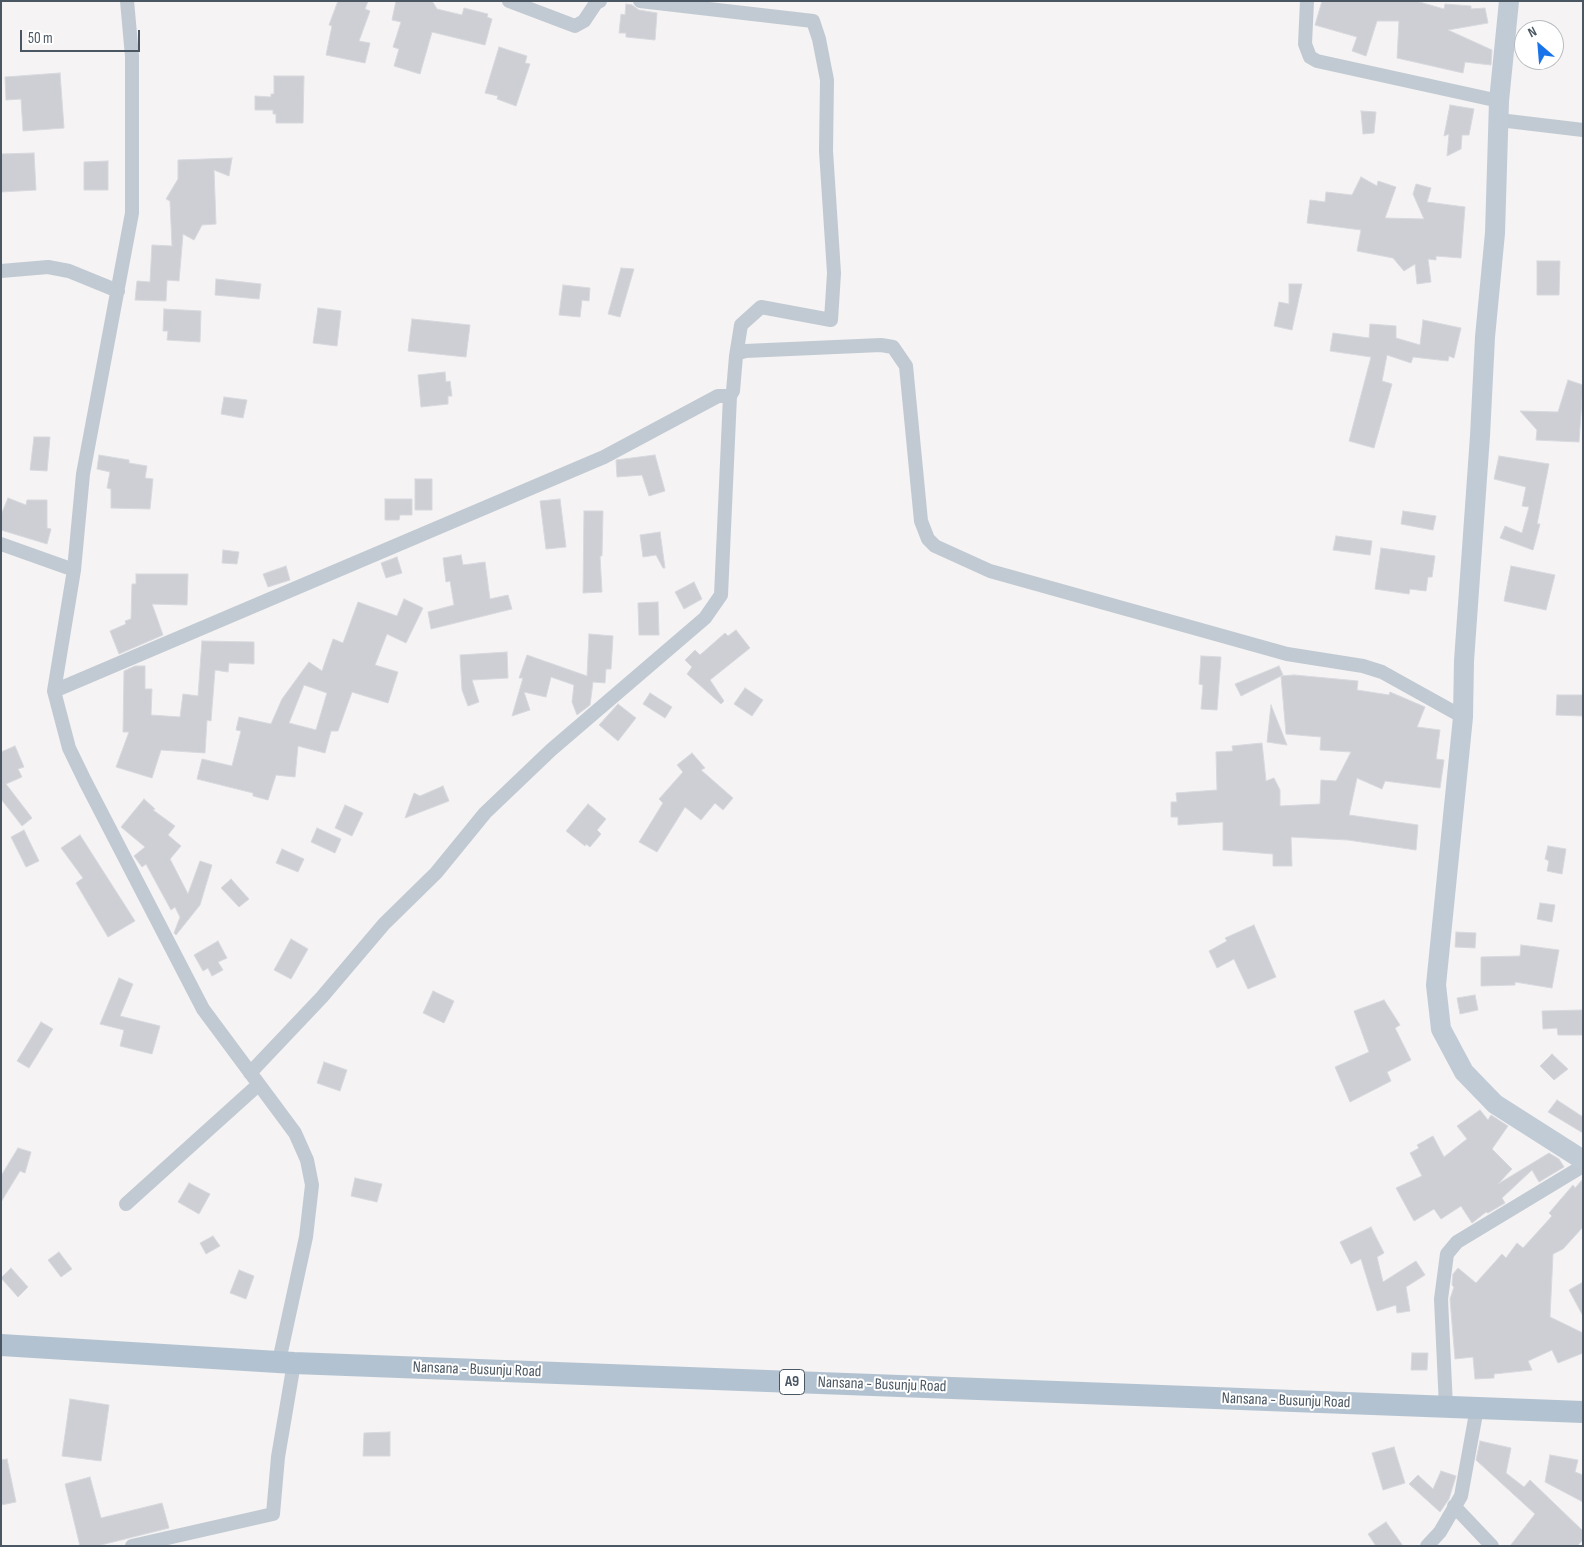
<!DOCTYPE html>
<html>
<head>
<meta charset="utf-8">
<style>
  body { margin:0 }
  #map { position:relative; width:1584px; height:1547px; overflow:hidden; background:#f5f3f3; font-family:"Sofia Sans Condensed",sans-serif }
  canvas { display:block }
  .frame { position:absolute; inset:0; border:2px solid #4a5661; pointer-events:none }
  .north { position:absolute; left:1514px; top:20px; width:50px; height:50px; box-sizing:border-box; background:#fff; border:1px solid #b7bbc0; border-radius:50%; rotate:333deg; font-size:14px; font-weight:700; line-height:20px; text-align:center; color:#4a5661 }
  .north::after { content:''; display:block; margin:auto; width:18px; height:22px; background:#1a73e8; clip-path:polygon(50% 0,100% 100%,50% 72%,0 100%) }
  .scale { position:absolute; left:20px; top:30px; width:120px; height:22px; box-sizing:border-box; border:2px solid #4a5661; border-top:0; padding-left:6px; font-size:15px; line-height:18px; white-space:nowrap; color:#4a5661; -webkit-text-stroke:4px #fff; paint-order:stroke }
</style>
</head>
<body>
<div id="map">
<canvas width="1584" height="1547"></canvas>
<div class="frame"></div>
<div class="north">N</div>
<div class="scale">50 m</div>
</div>
<script>
const g = document.querySelector('canvas').getContext('2d');
g.lineJoin = 'round';
function paint(path, color) { g.fillStyle = color; g.fill(path, 'evenodd'); }
const toPath = rows => new Path2D(rows.map(r => 'M' + r).join(''));
function stroke(path, color, width, dash) { g.strokeStyle = color; g.lineWidth = width; g.lineCap = dash ? 'butt' : 'round'; g.setLineDash(dash || []); g.stroke(path); }
function drawText(font, color, halo, rows, align = 'center') {
  g.font = font + ' "Sofia Sans Condensed",sans-serif'; g.lineWidth = 4; g.setLineDash([]); g.textBaseline = 'middle'; g.strokeStyle = halo; g.fillStyle = color; for (const [text, x, y, turn = 0] of rows) {
    g.save(); g.translate(x, y); g.rotate((+turn || 0) * Math.PI / 180); g.textAlign = isNaN(turn) ? turn : align; if (halo) g.strokeText(text, 0, 0); g.fillText(text, 0, 0); g.restore();
  }
}
const building = toPath([
  [338,1,368,1,365,9,370,11,359,41,370,43,365,63,326,55,332,26,329,25,338,1],
  [396,1,432,1,437,9,462,15,464,8,488,14,487,17,492,19,485,45,432,32,420,74,394,66,399,49,393,47,401,22,392,20,396,1],
  [1322,1,1416,1,1444,9,1445,4,1471,6,1471,9,1485,8,1488,23,1448,30,1492,50,1491,65,1465,62,1463,73,1397,58,1399,21,1377,21,1366,56,1352,51,1357,37,1315,25,1322,1],
  [626,4,632,5,639,10,657,13,655,40,626,37,626,33,619,33,621,14,625,15,626,4],
  [499,47,527,56,525,63,530,64,516,106,497,99,498,96,485,93,499,47],
  [60,73,64,128,23,131,21,99,6,100,5,77,60,73],
  [274,76,304,76,303,123,276,123,276,114,273,114,273,110,255,110,255,96,271,97,271,94,274,94,274,76],
  [1450,105,1474,109,1469,135,1462,135,1461,149,1447,156,1449,134,1444,136,1450,105],
  [1361,111,1376,112,1374,133,1363,134,1361,111],
  [34,153,36,190,1,192,1,154,34,153],
  [232,158,229,176,214,170,216,224,202,225,194,240,183,234,179,281,167,280,166,301,135,300,137,281,150,282,152,245,172,246,170,201,166,199,178,179,178,160,232,158],
  [108,161,108,190,84,190,84,162,108,161],
  [1361,177,1377,186,1378,181,1396,187,1385,218,1424,219,1413,194,1416,184,1431,188,1427,202,1465,207,1461,258,1436,256,1436,260,1428,259,1431,282,1417,284,1415,264,1404,271,1393,258,1357,251,1361,230,1307,223,1310,200,1325,202,1326,192,1352,195,1361,177],
  [1537,261,1560,261,1559,295,1537,295,1537,261],
  [621,268,634,269,620,317,608,314,621,268],
  [216,279,261,284,259,299,215,295,216,279],
  [1289,284,1302,284,1292,330,1274,326,1279,302,1289,304,1289,284],
  [563,285,590,288,589,301,582,300,580,317,559,315,563,285],
  [318,308,341,311,337,346,313,343,318,308],
  [164,309,201,311,200,342,167,340,168,331,163,331,164,309],
  [412,319,470,325,466,357,408,351,412,319],
  [1423,320,1461,328,1454,358,1449,356,1448,361,1413,357,1411,363,1387,355,1382,381,1392,384,1374,448,1349,441,1371,357,1330,351,1333,333,1369,338,1370,324,1396,326,1396,338,1420,345,1423,320],
  [445,372,446,382,450,381,452,396,448,396,448,404,421,407,418,375,445,372],
  [1568,380,1583,385,1579,442,1536,440,1537,430,1520,411,1558,412,1568,380],
  [224,397,247,400,243,418,221,414,224,397],
  [34,437,50,437,47,471,30,470,34,437],
  [99,455,129,460,129,463,147,466,145,478,153,479,150,509,111,508,111,489,107,488,110,472,97,469,99,455],
  [655,455,665,491,649,496,642,475,617,477,616,460,655,455],
  [1499,456,1549,464,1537,524,1540,524,1533,550,1500,538,1505,526,1522,533,1529,507,1522,506,1526,487,1494,479,1499,456],
  [415,479,432,479,432,510,415,510,415,479],
  [8,498,26,505,27,500,47,500,47,528,51,529,47,544,1,530,1,515,8,498],
  [385,499,412,499,412,515,400,515,399,520,385,520,385,499],
  [560,499,566,547,546,549,540,501,560,499],
  [584,511,603,511,602,556,600,556,602,592,583,593,584,511],
  [1403,511,1436,516,1433,530,1401,524,1403,511],
  [660,532,665,568,663,568,656,555,643,557,640,535,660,532],
  [1336,536,1372,541,1370,555,1333,550,1336,536],
  [1381,548,1435,556,1432,577,1428,577,1426,591,1410,589,1409,594,1375,589,1381,548],
  [223,550,239,552,237,564,222,563,223,550],
  [461,555,463,565,485,562,490,599,508,595,512,609,431,629,428,612,454,605,450,581,446,582,443,558,461,555],
  [397,557,402,573,386,578,381,563,397,557],
  [286,566,290,580,268,587,263,574,286,566],
  [1511,566,1555,575,1546,610,1504,601,1511,566],
  [136,574,188,574,187,605,152,604,163,635,119,654,110,631,126,624,125,621,131,619,132,584,136,584,136,574],
  [694,582,702,599,684,609,675,592,694,582],
  [404,599,423,608,406,643,387,634,375,665,398,672,388,703,352,692,338,731,331,731,325,753,298,746,295,777,276,775,268,800,253,796,253,793,197,779,202,759,232,766,241,731,236,730,239,717,271,724,282,699,309,662,322,671,333,639,343,643,358,602,397,616,404,599],
  [304,685,327,693,316,730,289,723,304,685],
  [658,602,659,635,639,635,638,603,658,602],
  [736,630,750,648,710,680,724,701,721,704,687,674,692,667,685,660,695,650,700,655,725,633,728,636,736,630],
  [589,634,613,636,611,669,606,669,605,683,593,682,590,705,577,715,572,702,574,685,551,677,546,697,524,692,530,710,512,716,523,678,519,678,527,655,587,676,589,634],
  [202,641,254,642,254,664,229,663,228,672,215,670,211,721,207,720,205,753,161,750,152,778,116,767,129,732,123,732,124,671,135,666,145,666,145,689,152,689,151,715,180,717,183,694,198,696,202,641],
  [507,652,508,678,472,680,479,702,468,706,462,690,460,655,507,652],
  [1201,656,1221,657,1217,710,1201,709,1203,685,1199,684,1201,656],
  [1279,666,1283,675,1241,696,1235,684,1279,666],
  [1294,675,1358,681,1357,690,1389,695,1390,692,1425,707,1417,727,1440,730,1436,759,1444,760,1440,788,1385,781,1382,789,1357,778,1349,815,1418,825,1416,850,1348,840,1291,837,1292,866,1273,866,1273,854,1223,850,1223,822,1178,825,1178,817,1171,817,1171,802,1177,802,1176,793,1217,790,1216,752,1233,751,1232,746,1262,743,1266,781,1274,778,1280,790,1280,806,1320,804,1321,780,1336,781,1351,752,1320,750,1321,737,1286,734,1281,676,1294,675],
  [745,688,763,700,752,716,734,704,745,688],
  [650,693,672,707,665,718,643,704,650,693],
  [1557,695,1583,695,1583,716,1556,715,1557,695],
  [618,704,636,718,618,741,599,725,618,704],
  [1271,705,1287,745,1267,742,1271,705],
  [15,746,24,767,18,769,22,777,6,784,32,818,22,826,1,799,1,752,15,746],
  [692,753,705,768,701,770,733,798,723,810,715,803,701,820,685,807,657,852,639,842,663,803,659,799,683,772,677,765,692,753],
  [443,786,449,801,405,818,414,793,420,796,443,786],
  [144,799,155,809,153,810,175,826,168,835,181,846,170,859,188,894,200,861,212,865,200,905,176,935,174,933,180,917,175,907,171,910,146,864,142,867,134,856,145,847,121,827,144,799],
  [588,804,606,819,597,830,601,834,590,847,586,844,585,846,566,831,588,804],
  [345,805,363,813,352,836,335,828,345,805],
  [317,828,341,839,335,853,311,842,317,828],
  [24,830,39,861,26,867,11,837,24,830],
  [80,835,135,921,108,937,76,883,83,878,61,848,80,835],
  [1548,846,1566,849,1562,874,1547,871,1549,861,1545,859,1548,846],
  [282,849,304,859,298,872,276,863,282,849],
  [231,879,249,899,239,907,221,888,231,879],
  [1540,903,1555,905,1552,922,1537,919,1540,903],
  [1254,925,1276,977,1248,989,1234,959,1217,968,1209,951,1227,941,1225,938,1254,925],
  [1456,932,1476,933,1475,948,1455,947,1456,932],
  [291,939,308,949,291,979,274,970,291,939],
  [218,941,227,958,218,962,223,970,212,976,208,968,203,971,194,955,218,941],
  [1521,945,1559,950,1552,988,1515,982,1515,985,1481,986,1481,957,1520,956,1521,945],
  [119,978,133,984,120,1016,160,1026,152,1054,120,1046,124,1030,100,1024,119,978],
  [433,991,454,1001,444,1023,423,1013,433,991],
  [1475,995,1478,1010,1460,1014,1457,998,1475,995],
  [1384,1000,1400,1025,1395,1028,1411,1060,1387,1072,1391,1081,1350,1102,1335,1067,1369,1052,1354,1011,1384,1000],
  [1582,1010,1583,1035,1558,1035,1557,1028,1543,1029,1542,1011,1582,1010],
  [41,1022,53,1029,29,1068,17,1061,41,1022],
  [1552,1054,1568,1069,1554,1080,1540,1066,1552,1054],
  [324,1062,347,1070,340,1091,317,1083,324,1062],
  [1557,1100,1583,1117,1583,1133,1548,1112,1557,1100],
  [1480,1110,1488,1120,1491,1115,1508,1126,1492,1149,1512,1169,1498,1184,1549,1153,1559,1159,1564,1167,1539,1182,1532,1170,1502,1198,1505,1203,1488,1213,1486,1212,1472,1223,1461,1206,1441,1219,1434,1209,1414,1221,1396,1188,1422,1176,1410,1153,1419,1148,1417,1145,1433,1136,1444,1157,1467,1139,1457,1126,1480,1110],
  [18,1148,31,1152,25,1173,20,1171,1,1202,1,1176,18,1148],
  [355,1178,382,1184,377,1202,351,1196,355,1178],
  [1583,1179,1583,1227,1563,1249,1553,1254,1550,1317,1583,1333,1583,1353,1558,1363,1552,1350,1528,1361,1532,1370,1494,1374,1494,1378,1475,1379,1473,1357,1455,1359,1450,1299,1454,1287,1452,1285,1453,1274,1458,1268,1476,1283,1502,1254,1506,1258,1517,1243,1523,1248,1552,1216,1549,1213,1573,1185,1575,1188,1583,1179],
  [189,1183,210,1194,199,1214,178,1202,189,1183],
  [1371,1227,1384,1253,1377,1257,1383,1282,1416,1261,1425,1275,1406,1287,1410,1311,1397,1313,1396,1305,1377,1311,1361,1259,1351,1264,1340,1242,1371,1227],
  [213,1236,220,1246,206,1254,200,1243,213,1236],
  [59,1252,72,1269,61,1277,48,1260,59,1252],
  [11,1268,28,1287,18,1297,1,1278,11,1268],
  [239,1270,254,1276,246,1299,230,1293,239,1270],
  [1583,1282,1583,1316,1569,1290,1583,1282],
  [1412,1353,1428,1353,1427,1370,1411,1370,1412,1353],
  [70,1399,109,1405,101,1461,62,1456,70,1399],
  [390,1432,390,1456,363,1456,364,1433,390,1432],
  [1480,1441,1511,1448,1506,1473,1524,1487,1530,1480,1583,1531,1583,1540,1577,1546,1510,1546,1535,1514,1476,1460,1480,1441],
  [1394,1447,1405,1483,1383,1490,1372,1453,1394,1447],
  [1550,1455,1578,1460,1575,1472,1583,1475,1583,1502,1545,1482,1550,1455],
  [7,1459,16,1502,1,1505,1,1460,7,1459],
  [1441,1471,1456,1476,1449,1499,1440,1512,1409,1484,1418,1475,1433,1489,1441,1471],
  [90,1477,101,1518,162,1503,169,1528,97,1546,80,1546,65,1484,90,1477],
  [1386,1522,1403,1546,1376,1546,1368,1534,1386,1522]
]);
paint(building, '#cdcfd5');
stroke(building, '#d7d9de', 1);
stroke(toPath([
  [127,1,132,56,132,213,83,474,74,570,54,691,69,748,85,781,203,1009,295,1133,307,1160,312,1185,306,1237,279,1361],
  [509,1,575,26,584,21,596,3,600,1],
  [640,1,813,21,819,39,827,80,826,151,834,273,831,320,761,307,741,325,736,356],
  [1307,1,1305,44,1310,57,1317,61,1499,101],
  [1499,120,1583,130],
  [1,271,48,267,69,271,118,291],
  [1,544,74,570],
  [54,691,604,457,718,396,730,396,733,391,736,356,739,353,745,351,881,345,893,347,906,366,921,521,928,539,935,546,990,571,1287,654,1363,666,1382,672,1463,717],
  [250,1073,322,997,384,924,436,873,485,813,551,750,705,618,721,595,730,396],
  [126,1204,258,1085],
  [1446,1407,1441,1299,1447,1254,1457,1242,1583,1166],
  [1454,1506,1492,1546],
  [132,1546,273,1514,278,1457,294,1363],
  [1427,1546,1440,1532,1461,1496,1477,1408]
]), '#c1cad2', 14);
stroke(toPath([
  [1509,1,1499,101,1495,233,1485,337,1480,436,1464,661,1463,717,1436,985,1441,1029,1464,1072,1495,1104,1583,1160]
]), '#c1cbd6', 20);
stroke(toPath([
  [1,1345,294,1363,1583,1412]
]), '#b3c2d1', 22);
for (const [x, y, w] of [
  [792,1382,25]
]) { const box = new Path2D(); box.roundRect(x - w / 2, y - 12.5, w, 25, 4); g.fillStyle = '#fff'; g.fill(box); stroke(box, '#4a5661', 1); }
drawText('bold 15px', '#4a5661', null, [
  ["A9",792,1382]
]);
drawText('16px', '#4a5661', '#fff', [
  ["Nansana - Busunju Road",477,1370,2],
  ["Nansana - Busunju Road",882,1385,2],
  ["Nansana - Busunju Road",1286,1401,2]
]);
</script>
</body>
</html>
